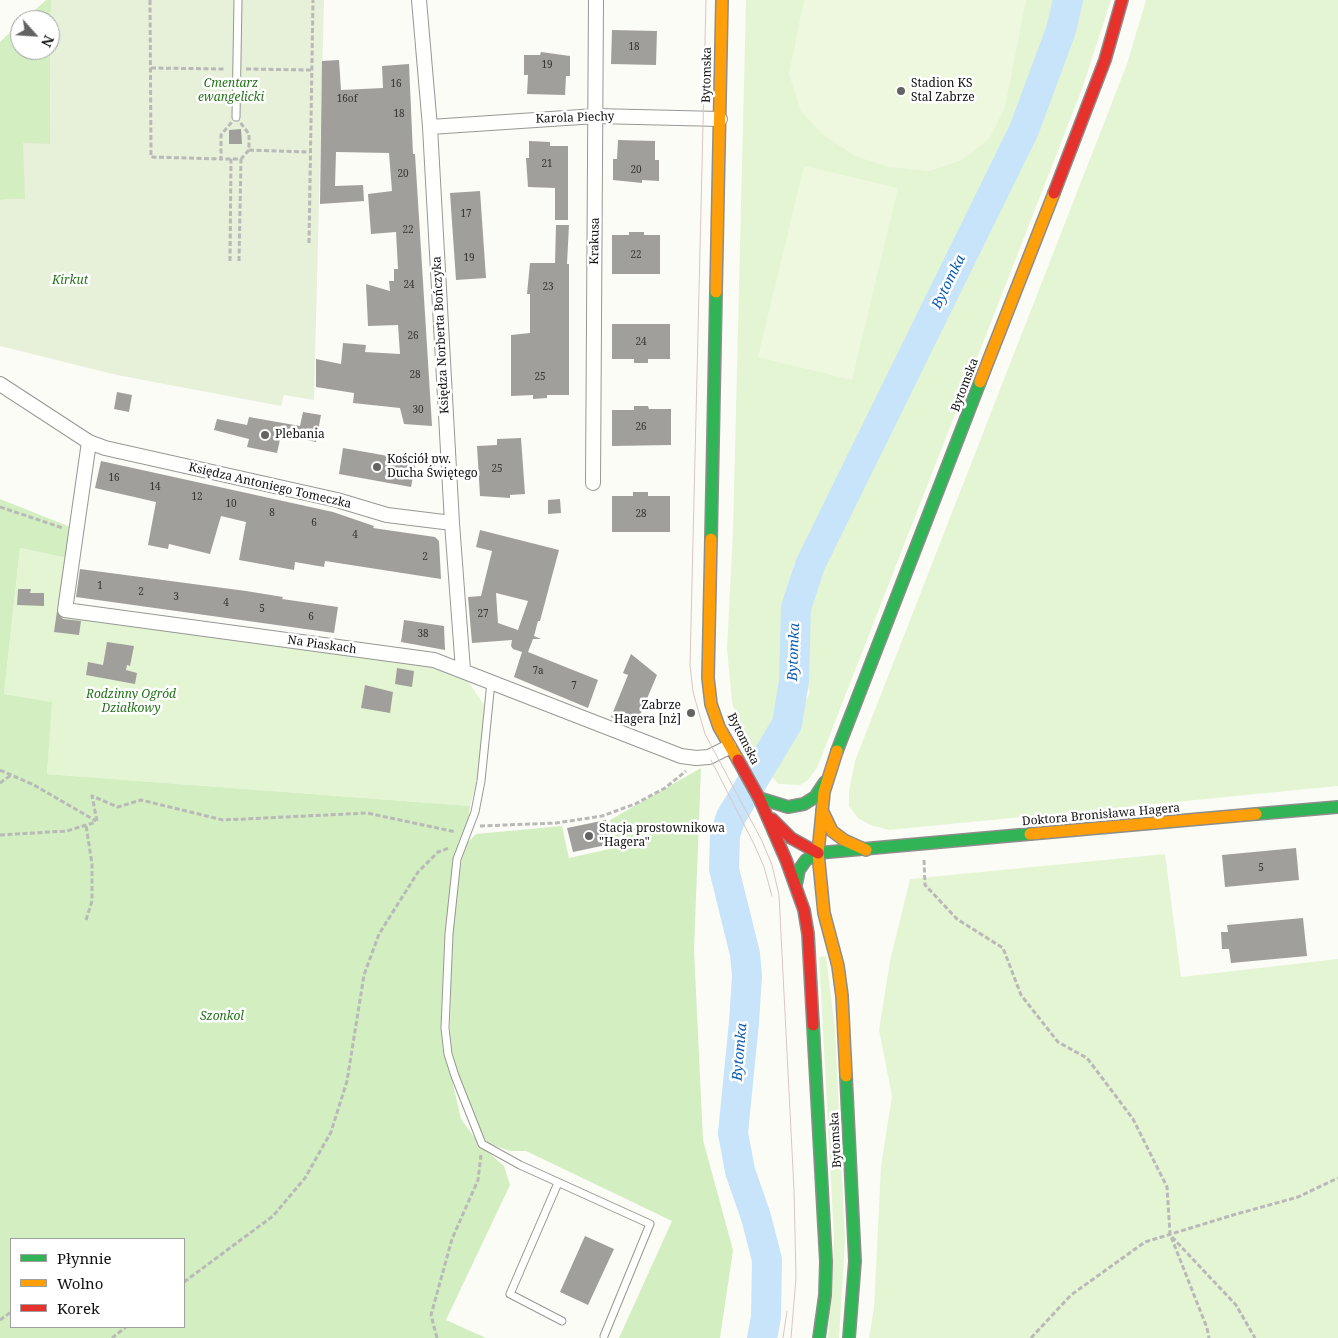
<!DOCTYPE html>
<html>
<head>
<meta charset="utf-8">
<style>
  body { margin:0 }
  #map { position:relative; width:1338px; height:1338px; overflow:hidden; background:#fcfcf7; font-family:"Noto Serif",serif }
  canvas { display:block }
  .legend { position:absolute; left:10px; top:1238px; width:175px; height:90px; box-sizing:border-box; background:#fff; border:1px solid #a0a0a0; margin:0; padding:6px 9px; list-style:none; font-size:15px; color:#111 }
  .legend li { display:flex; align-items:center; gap:10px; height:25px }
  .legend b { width:25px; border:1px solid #a0a0a0 }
  .north { position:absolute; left:10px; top:10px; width:50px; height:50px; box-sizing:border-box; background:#fff; border:1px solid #a0a0a0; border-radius:50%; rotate:116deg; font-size:14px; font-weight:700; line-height:20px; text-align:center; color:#111 }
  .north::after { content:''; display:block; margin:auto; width:18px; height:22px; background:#636362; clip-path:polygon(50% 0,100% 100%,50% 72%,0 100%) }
</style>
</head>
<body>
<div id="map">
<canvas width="1338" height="1338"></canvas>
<ul class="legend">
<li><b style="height:6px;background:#30b455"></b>Płynnie</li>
<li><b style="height:6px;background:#ff9f0a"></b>Wolno</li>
<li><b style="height:6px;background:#e5322d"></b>Korek</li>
</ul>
<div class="north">N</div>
</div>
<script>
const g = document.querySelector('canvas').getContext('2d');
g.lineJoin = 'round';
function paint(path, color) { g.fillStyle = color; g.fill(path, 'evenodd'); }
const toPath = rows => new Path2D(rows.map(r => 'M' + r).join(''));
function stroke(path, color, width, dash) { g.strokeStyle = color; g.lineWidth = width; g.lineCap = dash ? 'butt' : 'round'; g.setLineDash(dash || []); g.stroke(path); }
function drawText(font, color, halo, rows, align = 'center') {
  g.font = font + ' "Noto Serif",serif'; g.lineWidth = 5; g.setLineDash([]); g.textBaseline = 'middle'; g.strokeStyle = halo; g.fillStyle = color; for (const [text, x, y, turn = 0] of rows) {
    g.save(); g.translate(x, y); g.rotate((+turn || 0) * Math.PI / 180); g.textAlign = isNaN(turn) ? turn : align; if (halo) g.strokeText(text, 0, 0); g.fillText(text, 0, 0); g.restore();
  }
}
paint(toPath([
  [746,0,1058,0,1055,18,1020,117,959,244,794,564,781,619,785,703,756,755,742,736,732,702,727,649,733,531],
  [1075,0,1111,0,1082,89,817,768,807,781,800,785,779,784,770,776,810,692,799,667,800,626,813,576,838,519,1011,182,1057,75],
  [1146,0,1338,0,1338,786,889,830,870,825,858,818,849,806,849,791,855,761,1127,64],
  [20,548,72,559,69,614,456,663,486,708,481,768,470,806,47,774,51,702,4,694],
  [1165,854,1181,977,1338,959,1338,1338,869,1338,874,1308,881,1166,892,1096,879,1030,890,961,910,879],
  [826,956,835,1029,845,1240,839,1338,828,1338,834,1238,819,957]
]), '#e4f5d4');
paint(toPath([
  [46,0,51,0,50,144,25,199,0,200,0,42,20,23,20,50,50,50,50,20,24,20],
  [0,499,83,532,72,559,20,548,4,694,52,702,47,774,470,806,468,822,453,860,444,1029,449,1067,461,1119,480,1145,504,1166,510,1185,446,1320,486,1338,0,1338],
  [11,1239,184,1239,184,1327,11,1327],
  [701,768,694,950,703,1140,733,1250,720,1338,619,1338,672,1221,526,1151,510,1151,487,1143,465,1105,450,1047,451,935,462,858,466,844,476,834,562,826,569,858,614,848,610,820]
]), '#d3eec1');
paint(toPath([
  [51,0,324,0,314,400,284,395,281,406,117,375,0,346,0,200,25,199,23,143,50,144]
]), '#e7f0d9');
paint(toPath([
  [804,0,1026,0,1005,107,989,139,962,160,929,171,888,167,855,156,822,134,801,111,789,74],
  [804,166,898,188,852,380,758,357]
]), '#eef8df');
stroke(toPath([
  [762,1338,766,1317,767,1260,756,1217,740,1171,733,1133,744,1022,747,976,745,954,724,869,725,835,731,817,787,724,794,681,796,608,810,565,1024,130,1061,30,1068,0]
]), '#c8e4fb', 30);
paint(toPath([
  [612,30,657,31,656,65,611,64],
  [541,52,570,56,570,76,566,76,565,95,527,94,528,75,524,75,524,55,540,55],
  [339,60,341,90,383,88,382,66,409,64,413,154,415,154,432,426,404,424,400,408,353,403,354,393,316,387,316,359,341,364,343,343,366,345,365,352,400,354,398,325,368,326,366,284,390,291,389,281,394,281,394,269,398,269,396,232,371,234,368,194,392,191,389,153,336,152,335,186,363,185,364,201,320,204,322,61],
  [241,129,242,144,229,144,229,130],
  [618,140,655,141,655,160,659,160,659,181,642,180,642,183,613,180,613,159,617,159],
  [529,141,550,142,550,146,568,146,568,220,555,220,555,188,528,187,526,158,529,158],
  [480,191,486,278,456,280,450,193],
  [556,225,569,225,567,264,569,264,569,395,547,395,547,398,533,399,533,395,511,396,511,335,530,333,530,294,527,294,530,263,555,263],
  [629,232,644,232,644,235,660,235,660,274,612,274,612,235,629,235],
  [612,324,670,324,670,359,648,359,648,363,634,363,634,359,612,359],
  [117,392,132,395,129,412,114,409],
  [634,406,648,406,649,409,671,409,671,445,612,446,612,410,634,410],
  [303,412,321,415,316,442,281,435,277,453,247,447,249,439,214,430,217,419,247,425,249,417,300,426],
  [521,438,525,494,510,495,510,498,480,496,477,446,497,445,497,439],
  [343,448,416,461,411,487,339,474],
  [101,461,333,512,374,526,373,528,435,537,439,541,441,579,325,561,324,567,295,562,294,570,239,560,246,522,221,516,210,554,169,544,168,549,148,545,156,502,95,488],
  [633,492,648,492,648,496,670,496,670,532,612,532,612,496,633,496],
  [560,499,561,513,548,514,548,500],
  [480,530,559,550,540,621,538,621,534,636,541,639,533,639,528,652,598,680,588,708,514,677,522,652,513,649,511,646,512,640,472,643,468,597,481,596,492,551,476,547],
  [496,593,528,601,518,630,498,623],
  [80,569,246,591,283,597,282,599,338,607,334,633,76,597],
  [18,589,31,589,30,593,44,593,44,606,17,605],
  [57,611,63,619,81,621,79,635,54,632],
  [404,620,444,626,445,650,401,642],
  [107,642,134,646,130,666,127,665,126,670,137,673,135,684,86,675,88,662,103,665],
  [631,654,657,675,635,727,611,717,628,675,623,673],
  [397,668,414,671,412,687,395,684],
  [365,685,393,692,390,713,361,708],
  [606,820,611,844,573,852,567,828],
  [1296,848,1299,880,1225,887,1222,855],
  [1303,918,1307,956,1231,963,1229,949,1222,949,1221,932,1228,932,1227,925],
  [585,1236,614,1249,588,1305,560,1292]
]), '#a19f9b');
const lane = toPath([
  [236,117,238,0],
  [491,682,481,781,475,812,457,859,449,934,445,1028,448,1054,455,1076,482,1144,520,1165,650,1224,604,1336],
  [558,1183,510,1294,562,1321]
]);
const street = toPath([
  [419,0,430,127,452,523,463,670],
  [430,127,596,116,720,119],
  [0,384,89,442,105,448,337,500,387,515,452,523],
  [89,442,65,610,434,660,681,756,696,758,709,757,729,747],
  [593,483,596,0]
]);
const fast = toPath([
  [711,539,716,292],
  [837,751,980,382],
  [759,798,788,807,804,804,815,797,825,782],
  [1256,814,1338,807],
  [796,885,799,870,806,860,818,853,1030,834],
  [813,1025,826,1262,825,1295,819,1338],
  [846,1076,855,1261,849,1338]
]);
const slow = toPath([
  [716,292,722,0],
  [980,382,1054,193],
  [711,539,708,678,711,704,719,727,738,760],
  [837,751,824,792,818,853,824,913,838,966,842,996,846,1076],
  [822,810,832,831,844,840,866,850],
  [1030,834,1256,814]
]);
const jam = toPath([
  [1054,193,1105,60,1122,0],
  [738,760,759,798,786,860,804,910,808,934,813,1025],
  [772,819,791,838,818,853]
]);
stroke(lane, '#979795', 9);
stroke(street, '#979795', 16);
stroke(fast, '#8d8d8b', 14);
stroke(slow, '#8d8d8b', 14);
stroke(jam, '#8d8d8b', 14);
stroke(toPath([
  [150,0,151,157,221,159],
  [151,68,225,69],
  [246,69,311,70],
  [236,117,249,134,249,150,241,159,221,159,221,135,236,117],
  [249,150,310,152],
  [309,243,313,0],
  [230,261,231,159],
  [239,261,241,159],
  [0,507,63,528],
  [0,770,34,785,96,821],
  [0,783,11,775],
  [97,821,92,796,118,807,141,800,223,820,367,813,456,832],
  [480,826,556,823,602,816,635,804,665,788,686,771],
  [0,835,67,831,96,822],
  [924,860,925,885,957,919,1003,948,1021,995,1058,1042,1087,1058,1133,1119,1167,1187,1170,1234,1207,1328,1209,1338],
  [86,920,92,901,92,864,86,825],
  [1172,1237,1236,1305,1255,1338],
  [184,1282,273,1216,305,1178,331,1132,347,1081,364,975,379,934,418,872,438,852,449,848],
  [0,1320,11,1312],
  [112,1338,126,1327],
  [437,1338,431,1315,452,1239,478,1180,481,1155],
  [1031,1338,1071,1295,1145,1242,1233,1215,1298,1197,1338,1178]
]), '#b9b9b8', 3, [5, 2.5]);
stroke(lane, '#fffffe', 7);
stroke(street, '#fffffe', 14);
stroke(fast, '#30b455', 11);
stroke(slow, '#ff9f0a', 11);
stroke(jam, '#e5322d', 11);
stroke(toPath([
  [706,0,690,665,693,692,705,734,762,841,772,865,779,895,794,1190,796,1278,791,1338],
  [711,760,754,844,764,867,772,896],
  [783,1338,787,1311]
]), '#dbc5c3', 1);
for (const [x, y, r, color] of [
  [901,91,5,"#636362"],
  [265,435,5,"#636362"],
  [377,467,5,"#636362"],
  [691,713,5,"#636362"],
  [589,836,5,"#636362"]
]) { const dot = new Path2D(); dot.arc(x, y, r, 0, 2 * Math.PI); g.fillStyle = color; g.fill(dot); stroke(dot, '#fff', 2); }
drawText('10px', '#353434', null, [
  ["18",634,47],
  ["19",547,65],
  ["16",396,84],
  ["16of",347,99],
  ["18",399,114],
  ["21",547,164],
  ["20",636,170],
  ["20",403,174],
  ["17",466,214],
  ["22",408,230],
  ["22",636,255],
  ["19",469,258],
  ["24",409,285],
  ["23",548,287],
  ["26",413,336],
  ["24",641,342],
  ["28",415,375],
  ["25",540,377],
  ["30",418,410],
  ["26",641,427],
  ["25",497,469],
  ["16",114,478],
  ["14",155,487],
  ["12",197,497],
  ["10",231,504],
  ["8",272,513],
  ["28",641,514],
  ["6",314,523],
  ["4",355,535],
  ["2",425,557],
  ["1",100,586],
  ["2",141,592],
  ["3",176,597],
  ["4",226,603],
  ["5",262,609],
  ["27",483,614],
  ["6",311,617],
  ["38",423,634],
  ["7a",538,671],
  ["7",574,686],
  ["5",1261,868]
]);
drawText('12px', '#111', '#fff', [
  ["Bytomska",707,75,-89],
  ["Karola Piechy",575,118,-2],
  ["Krakusa",595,241,-89],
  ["Księdza Norberta Bończyka",441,335,-93],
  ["Bytomska",965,385,-69],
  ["Księdza Antoniego Tomeczka",270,486,13],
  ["Na Piaskach",322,645,8],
  ["Bytomska",743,739,63],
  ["Doktora Bronisława Hagera",1101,815,-5],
  ["Bytomska",836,1140,-93]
]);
drawText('italic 12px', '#227217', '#fff', [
  ["Cmentarz",231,84],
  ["ewangelicki",231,98],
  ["Kirkut",70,281],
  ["Rodzinny Ogród",131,695],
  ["Działkowy",131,709],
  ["Szonkol",222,1017]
]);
drawText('12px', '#111', '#fff', [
  ["Stadion KS",911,84],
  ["Stal Zabrze",911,98],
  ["Plebania",275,435],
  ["Kościół pw.",387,460],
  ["Ducha Świętego",387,474],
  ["Zabrze",681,706,"right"],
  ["Hagera [nż]",681,720,"right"],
  ["Stacja prostownikowa",599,829],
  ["\"Hagera\"",599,843]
], 'left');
drawText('italic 14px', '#095ab3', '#fff', [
  ["Bytomka",949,282,-64],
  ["Bytomka",794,652,-88],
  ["Bytomka",740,1052,-85]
]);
</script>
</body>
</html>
